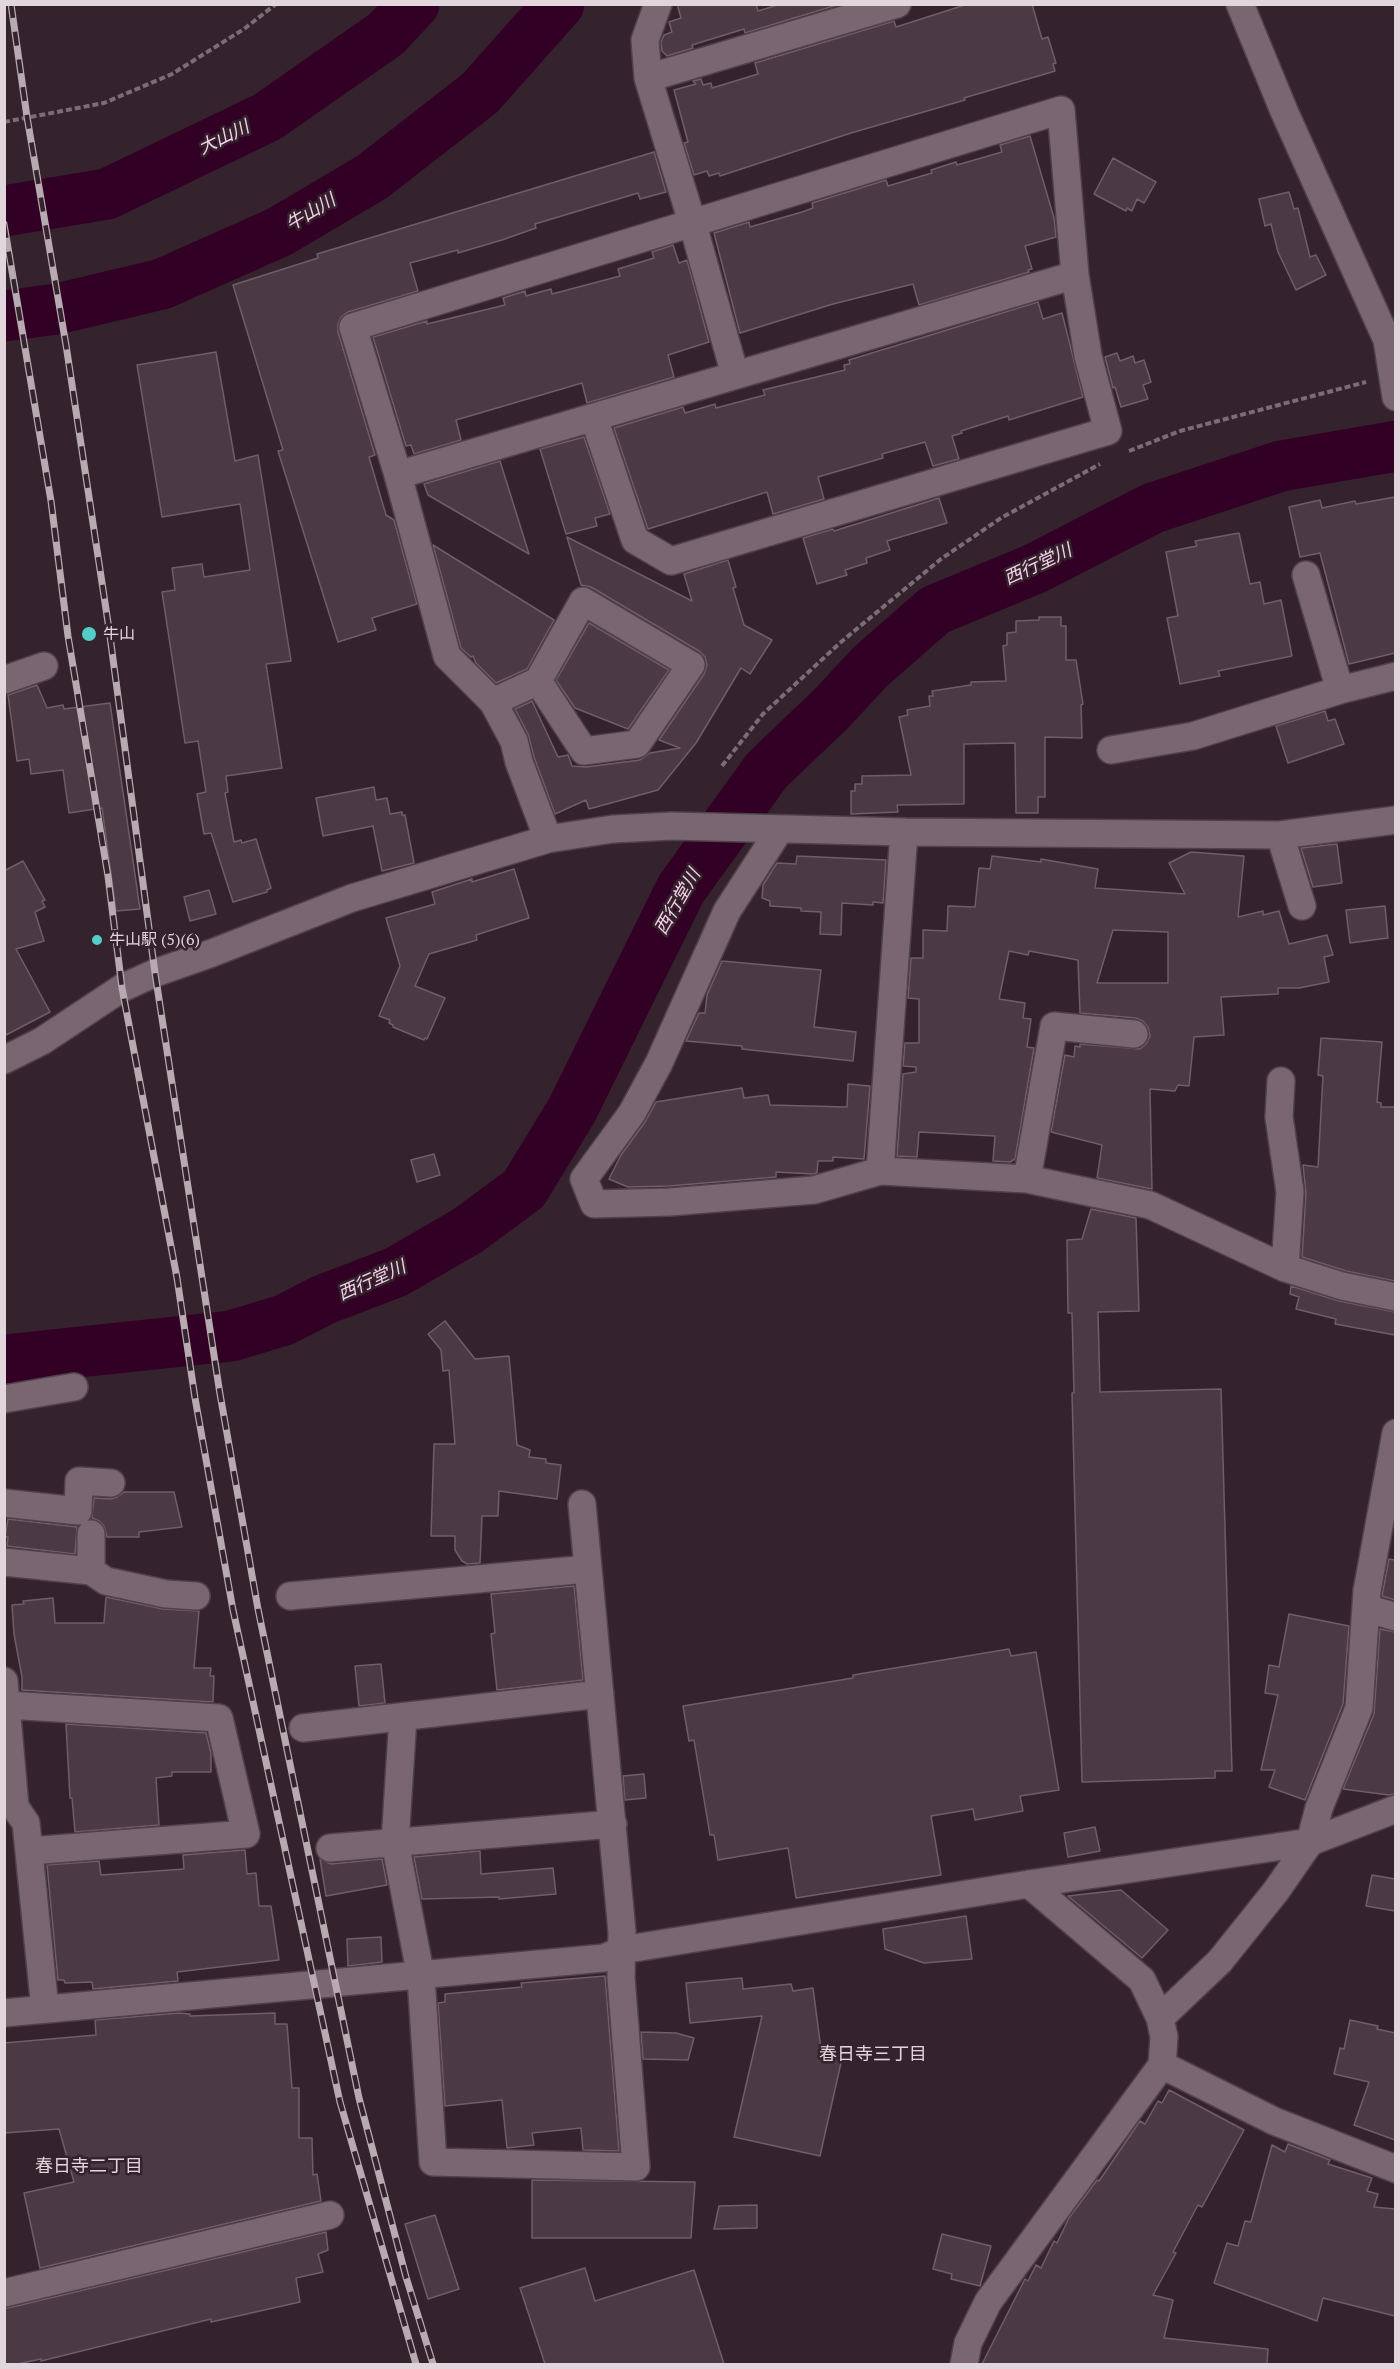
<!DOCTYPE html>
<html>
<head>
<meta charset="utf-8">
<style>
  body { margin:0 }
  #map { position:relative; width:1400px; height:2369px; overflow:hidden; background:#34232d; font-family:"PT Serif",serif }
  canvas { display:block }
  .frame { position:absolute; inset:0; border:6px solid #e1d6dc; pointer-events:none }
</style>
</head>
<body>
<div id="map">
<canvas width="1400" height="2369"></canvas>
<div class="frame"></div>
</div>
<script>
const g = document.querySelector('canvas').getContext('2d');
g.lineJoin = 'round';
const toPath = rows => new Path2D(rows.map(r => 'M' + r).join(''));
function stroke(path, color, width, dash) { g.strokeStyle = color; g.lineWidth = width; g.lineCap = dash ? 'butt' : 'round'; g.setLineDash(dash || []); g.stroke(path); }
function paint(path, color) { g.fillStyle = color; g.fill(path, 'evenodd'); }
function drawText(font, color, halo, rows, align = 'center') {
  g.font = font + ' "PT Serif","Noto Sans JP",serif'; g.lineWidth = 5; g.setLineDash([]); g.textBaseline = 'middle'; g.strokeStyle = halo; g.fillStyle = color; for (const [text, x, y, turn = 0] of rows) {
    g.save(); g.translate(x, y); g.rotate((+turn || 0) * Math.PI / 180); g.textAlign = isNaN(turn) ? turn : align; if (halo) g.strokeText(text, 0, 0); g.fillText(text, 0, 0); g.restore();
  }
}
stroke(toPath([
  [4,211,107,194,267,117,386,34,414,4],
  [4,316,57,309,162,284,279,232,372,177,480,93,559,4],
  [4,1360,231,1336,284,1320,323,1300,396,1272,467,1231,524,1189,572,1110,681,889,767,770,831,709,870,667,935,610,1034,569,1153,508,1281,466,1396,446]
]), '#330025', 51);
const building = toPath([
  [677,4,756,4,758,11,781,4,837,5,745,33,744,29,692,45,693,48,667,56,662,51,661,42,664,35,672,32,669,22,681,18,677,4],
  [968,4,1032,4,1042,39,1048,37,1056,63,1053,64,1055,71,964,98,965,100,851,133,720,176,719,173,709,176,707,171,694,175,684,143,688,142,674,90,696,84,693,81,701,79,703,85,711,83,712,88,758,74,755,63,894,21,896,27,968,4],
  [1030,136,1054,218,1056,237,1025,246,1032,269,1028,270,1029,272,919,305,913,284,833,304,740,333,714,233,749,222,750,227,802,212,813,208,812,203,886,180,888,186,932,173,931,170,956,162,957,165,1002,152,1000,145,1030,136],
  [654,152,666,192,640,199,638,193,535,224,536,228,502,240,458,253,458,250,410,263,418,291,348,312,341,317,338,324,338,332,375,455,369,457,386,515,394,520,417,604,372,618,376,630,338,642,278,451,283,450,233,285,318,258,317,254,654,152],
  [1113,158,1156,182,1144,203,1137,199,1132,211,1127,208,1126,211,1094,194,1113,158],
  [1289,192,1294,209,1298,208,1310,257,1316,255,1326,275,1296,290,1278,252,1271,224,1265,226,1259,199,1289,192],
  [673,245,679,263,687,260,709,342,668,355,674,377,587,403,582,383,456,420,461,440,414,454,411,445,406,446,373,337,427,321,427,324,505,305,503,298,525,291,526,296,551,289,552,294,620,276,618,269,654,258,652,252,673,245],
  [1038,302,1043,319,1062,313,1083,397,1009,420,1008,416,961,431,962,433,952,436,959,459,933,466,925,442,882,454,883,458,818,477,824,499,773,514,767,492,648,529,614,428,683,407,685,413,715,404,716,408,765,395,763,390,845,370,844,365,850,364,849,360,1038,302],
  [216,352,235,461,258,455,291,661,266,664,282,768,226,776,228,792,225,793,234,842,241,840,242,843,256,839,271,888,267,890,267,892,233,902,211,833,204,834,197,794,206,792,198,741,185,743,162,592,175,590,172,568,202,564,204,577,250,570,240,504,162,517,137,365,216,352],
  [1117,353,1120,361,1133,356,1135,363,1144,360,1151,382,1143,385,1148,399,1121,407,1115,387,1113,388,1105,357,1117,353],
  [584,437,610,514,595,518,597,526,566,534,540,449,584,437],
  [500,461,529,554,428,495,424,484,500,461],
  [1395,497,1395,653,1349,664,1320,553,1300,557,1289,507,1320,500,1322,508,1355,501,1356,504,1395,497],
  [939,498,947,523,887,541,890,550,866,558,867,563,845,570,847,575,817,584,803,538,833,529,834,531,939,498],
  [1239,533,1250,584,1260,582,1264,604,1281,600,1292,656,1218,671,1220,676,1180,684,1167,618,1178,616,1166,552,1197,546,1195,541,1239,533],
  [567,537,692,601,684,574,728,560,736,587,733,588,744,625,772,640,750,674,741,668,696,743,658,790,589,809,586,800,555,814,534,757,528,734,515,709,532,701,558,757,568,755,572,766,586,767,640,760,650,753,680,748,659,740,704,674,707,665,705,657,699,651,591,587,581,585,567,537],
  [433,545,554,620,527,669,496,683,476,663,473,656,471,657,461,648,433,545],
  [1039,617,1061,617,1061,626,1066,626,1066,660,1076,660,1083,704,1081,705,1082,738,1045,737,1045,797,1038,797,1038,813,1016,813,1015,743,964,744,964,804,897,805,898,812,851,814,851,791,855,791,855,784,862,784,862,776,911,775,899,717,908,715,907,710,930,706,929,696,933,696,932,691,971,685,971,682,1006,681,1003,646,1007,645,1007,633,1016,632,1016,621,1039,620,1039,617],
  [589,623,669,670,628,729,575,708,556,680,589,623],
  [37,685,47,708,63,705,64,709,110,703,140,909,116,911,102,808,69,813,63,770,31,774,29,759,17,761,8,695,37,685],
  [1325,711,1328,721,1335,719,1344,744,1288,763,1276,726,1325,711],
  [374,787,376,800,387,798,390,814,402,812,402,815,405,815,414,863,382,871,373,826,323,836,316,798,374,787],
  [1337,844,1342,883,1313,887,1301,848,1337,844],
  [1191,852,1244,856,1238,917,1263,911,1263,915,1279,911,1289,944,1327,935,1333,955,1324,957,1329,982,1299,988,1278,988,1278,994,1221,997,1224,1035,1194,1037,1189,1086,1178,1085,1175,1091,1150,1089,1152,1189,1097,1178,1102,1145,1051,1132,1065,1055,1074,1057,1075,1046,1080,1047,1080,1044,1140,1049,1146,1044,1150,1036,1148,1027,1143,1021,1136,1018,1080,1013,1078,960,1029,951,1028,955,1009,951,999,999,1025,1003,1023,1018,1031,1019,1027,1047,1034,1048,1015,1159,1010,1162,993,1161,995,1136,919,1132,917,1157,897,1156,903,1074,916,1072,916,1067,903,1066,905,1043,919,1043,919,999,908,998,911,958,923,958,923,930,947,931,948,906,975,907,979,868,990,869,992,856,1041,862,1041,859,1098,869,1095,888,1185,894,1169,863,1191,852],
  [1113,930,1168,932,1168,983,1097,983,1113,930],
  [797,856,886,860,883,903,873,902,873,905,842,903,841,935,820,934,821,912,801,911,801,908,770,906,770,901,762,898,763,885,777,863,796,864,797,856],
  [23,861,45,900,42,901,45,907,35,912,44,941,16,949,50,1012,4,1036,4,871,23,861],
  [514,869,529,918,476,935,477,940,429,954,415,986,445,998,427,1039,425,1038,424,1040,393,1027,393,1025,389,1023,390,1020,379,1016,400,966,386,918,435,904,432,892,472,879,472,882,514,869],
  [209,890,216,914,190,921,184,897,209,890],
  [1385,906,1388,938,1350,943,1346,910,1385,906],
  [722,961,821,970,814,1027,856,1032,853,1061,742,1049,742,1046,686,1041,699,1013,705,1013,707,995,722,961],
  [1321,1038,1382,1042,1377,1102,1381,1103,1381,1107,1395,1107,1395,1281,1346,1271,1302,1257,1306,1193,1303,1165,1318,1167,1323,1076,1318,1075,1321,1038],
  [848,1084,870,1086,864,1159,833,1157,833,1161,818,1161,817,1173,813,1174,776,1172,776,1177,669,1186,628,1187,609,1179,621,1155,645,1122,656,1102,742,1088,744,1098,768,1095,770,1105,847,1107,848,1084],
  [434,1154,440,1175,417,1182,411,1160,434,1154],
  [1091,1209,1136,1218,1139,1311,1098,1312,1100,1392,1221,1389,1232,1771,1215,1771,1215,1778,1082,1782,1072,1393,1074,1393,1072,1313,1068,1313,1067,1240,1082,1239,1091,1209],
  [1291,1286,1339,1301,1395,1312,1395,1335,1335,1324,1336,1319,1296,1309,1299,1297,1290,1294,1291,1286],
  [445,1321,475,1359,509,1356,517,1445,530,1450,529,1457,546,1459,546,1463,561,1465,557,1499,499,1491,498,1516,482,1516,480,1563,467,1564,462,1561,455,1550,455,1536,431,1536,434,1444,455,1444,449,1370,443,1371,441,1350,428,1334,445,1321],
  [124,1492,174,1492,182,1527,139,1532,139,1537,107,1537,104,1526,99,1521,92,1518,94,1498,111,1499,117,1497,124,1492],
  [8,1519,77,1527,75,1554,7,1546,8,1537,5,1537,8,1519],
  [1389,1559,1395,1560,1395,1600,1382,1596,1389,1559],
  [574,1586,583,1680,497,1690,491,1634,495,1633,491,1594,574,1586],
  [106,1597,163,1609,199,1611,194,1668,211,1668,210,1676,214,1676,213,1702,22,1690,22,1677,14,1634,12,1605,24,1604,23,1601,53,1598,55,1623,104,1623,106,1597],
  [1289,1614,1349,1626,1343,1704,1305,1800,1269,1787,1275,1770,1261,1770,1278,1695,1265,1693,1269,1665,1279,1667,1289,1614],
  [1380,1629,1395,1632,1395,1794,1389,1795,1343,1789,1374,1714,1380,1629],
  [1009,1649,1011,1656,1036,1652,1059,1790,1020,1796,1023,1811,975,1820,973,1809,931,1816,941,1875,796,1898,788,1848,718,1860,714,1835,710,1835,694,1740,689,1741,683,1706,853,1678,853,1675,1009,1649],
  [381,1664,385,1703,359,1706,355,1666,381,1664],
  [66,1724,206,1733,211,1753,211,1772,172,1772,172,1776,156,1778,159,1825,75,1832,72,1798,70,1798,66,1724],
  [644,1774,646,1798,625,1800,623,1776,644,1774],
  [1095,1827,1100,1851,1068,1857,1064,1833,1095,1827],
  [245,1850,247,1874,256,1873,259,1906,271,1906,279,1960,177,1972,178,1981,93,1989,92,1982,65,1983,64,1980,58,1980,47,1865,99,1861,101,1875,184,1869,183,1855,245,1850],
  [480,1851,481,1874,553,1868,556,1894,499,1899,499,1897,422,1899,414,1857,480,1851],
  [320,1859,331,1864,382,1859,387,1885,326,1896,320,1859],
  [1372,1875,1395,1879,1395,1911,1366,1906,1372,1875],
  [1121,1890,1168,1930,1142,1958,1068,1896,1121,1890],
  [966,1916,972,1959,924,1963,885,1949,883,1929,966,1916],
  [381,1937,382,1962,348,1966,347,1939,381,1937],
  [605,1976,619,2151,583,2150,581,2128,532,2133,534,2145,507,2148,502,2100,445,2106,438,2003,445,2002,445,1994,522,1987,521,1983,605,1976],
  [742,1978,743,1989,791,1984,793,1991,813,1988,821,2049,843,2054,820,2156,734,2137,762,2016,690,2023,686,1983,742,1978],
  [179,2013,190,2014,190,2016,275,2013,275,2024,287,2024,292,2088,299,2088,299,2138,312,2138,313,2175,317,2174,321,2201,40,2268,24,2193,74,2182,59,2129,4,2133,4,2043,96,2035,95,2020,179,2013],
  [1350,2020,1378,2026,1377,2029,1395,2033,1395,2140,1354,2125,1369,2082,1334,2074,1340,2048,1344,2049,1350,2020],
  [641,2032,676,2033,694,2038,688,2060,643,2059,641,2032],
  [1169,2090,1244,2130,1202,2207,1198,2205,1173,2252,1176,2253,1153,2295,1173,2300,1164,2338,1268,2349,1267,2364,982,2364,1025,2279,1028,2281,1036,2265,1041,2268,1054,2241,1057,2243,1069,2218,1097,2180,1099,2181,1140,2121,1145,2124,1158,2101,1162,2103,1169,2090],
  [1288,2144,1330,2160,1328,2164,1372,2178,1367,2191,1378,2194,1374,2207,1395,2209,1395,2316,1323,2298,1317,2321,1214,2283,1227,2243,1238,2246,1245,2221,1251,2222,1272,2145,1285,2152,1288,2144],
  [532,2180,695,2182,691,2238,532,2238,532,2180],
  [757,2205,757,2228,714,2229,719,2206,757,2205],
  [435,2215,459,2289,428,2299,405,2224,435,2215],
  [326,2232,328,2250,318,2254,323,2272,296,2278,300,2302,211,2322,211,2319,41,2361,41,2359,17,2364,4,2364,4,2309,326,2232],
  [942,2234,991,2246,980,2286,951,2279,952,2274,933,2269,942,2234],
  [585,2268,595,2301,694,2270,724,2364,545,2364,520,2288,585,2268]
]);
paint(building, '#4b3a44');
stroke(building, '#705d68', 1.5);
const minor = toPath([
  [658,4,645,40,648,78,693,225,735,375],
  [1240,4,1284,111,1387,340,1396,397],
  [648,78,897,4],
  [398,475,1075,275],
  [1306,575,1340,690],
  [4,680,44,666],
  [493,702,538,681,584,751,637,744,691,665,583,601,538,681],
  [1111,750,1193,736,1340,690,1396,676],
  [780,829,727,911,659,1063,632,1113,584,1179,594,1204,670,1202,814,1190,880,1171,1027,1179,1150,1205,1285,1268,1342,1286,1396,1297],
  [1280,835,1302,906],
  [548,839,519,762,514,741,493,702,447,656,398,475,353,327,1061,110,1075,275,1088,356,1108,431,671,561,635,540,594,418],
  [4,1060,42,1041,122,988,155,973,212,953,352,898,548,839,613,829,672,826,904,832,1280,835,1396,820],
  [1281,1081,1279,1117,1290,1192,1285,1268],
  [880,1171,904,832],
  [1027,1179,1054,1026,1134,1034],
  [4,1399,74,1387],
  [4,1503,78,1511,79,1481,111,1483],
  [4,1562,91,1571,106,1581,166,1594,196,1596],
  [91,1571,91,1534],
  [290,1596,588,1569],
  [1366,1608,1396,1617],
  [4,1681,15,1807,26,1823,45,2009],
  [7,1705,219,1718,246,1834,29,1851],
  [403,1717,395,1842,421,1977,433,2162,636,2167,621,1978,622,1932,582,1504],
  [303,1728,600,1694],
  [330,1848,613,1824],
  [4,2013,604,1958,622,1950,1029,1884,1310,1842,1396,1809],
  [1160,2018,1220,1961,1276,1891,1310,1842,1319,1808,1359,1708,1367,1591,1396,1433],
  [1162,2065,1274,2121,1396,2169],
  [4,2293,330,2215],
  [964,2364,968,2343,988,2302,1162,2065,1164,2037,1160,2018,1142,1980,1029,1884]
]);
stroke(minor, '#4e4149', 30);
stroke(toPath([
  [4,122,104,103,172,74,244,29,276,4],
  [1129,451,1180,431,1366,382],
  [722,766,763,714,841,642,941,559,1001,518,1100,464]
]), '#7b6d75', 4, [6, 3]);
stroke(minor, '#796671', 27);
const rail = toPath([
  [11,4,27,117,66,345,109,629,155,973,220,1394,258,1609,359,2098,406,2277,433,2364],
  [4,224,51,501,68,636,108,876,122,988,177,1278,195,1398,233,1610,340,2102,416,2364]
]);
stroke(rail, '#b7aab1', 7);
stroke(rail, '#34232d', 4.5, [14]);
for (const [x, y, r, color] of [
  [89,634,8,"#53cdc9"],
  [97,940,6,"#53cdc9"]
]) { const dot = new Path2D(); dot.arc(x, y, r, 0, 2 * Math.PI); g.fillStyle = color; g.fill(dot); stroke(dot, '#34232d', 2); }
drawText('16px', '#e1d6dc', '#34232d', [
  ["牛山",103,634],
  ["牛山駅 (5)(6)",109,940]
], 'left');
drawText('italic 18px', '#f7d1e7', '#34232d', [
  ["大山川",224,138,-26],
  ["牛山川",311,213,-31],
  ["西行堂川",1038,565,-25],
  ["西行堂川",678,902,-60],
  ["西行堂川",372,1281,-24]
]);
drawText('18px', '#e1d6dc', '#34232d', [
  ["春日寺三丁目",873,2055],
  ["春日寺二丁目",89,2167]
]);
</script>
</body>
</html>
